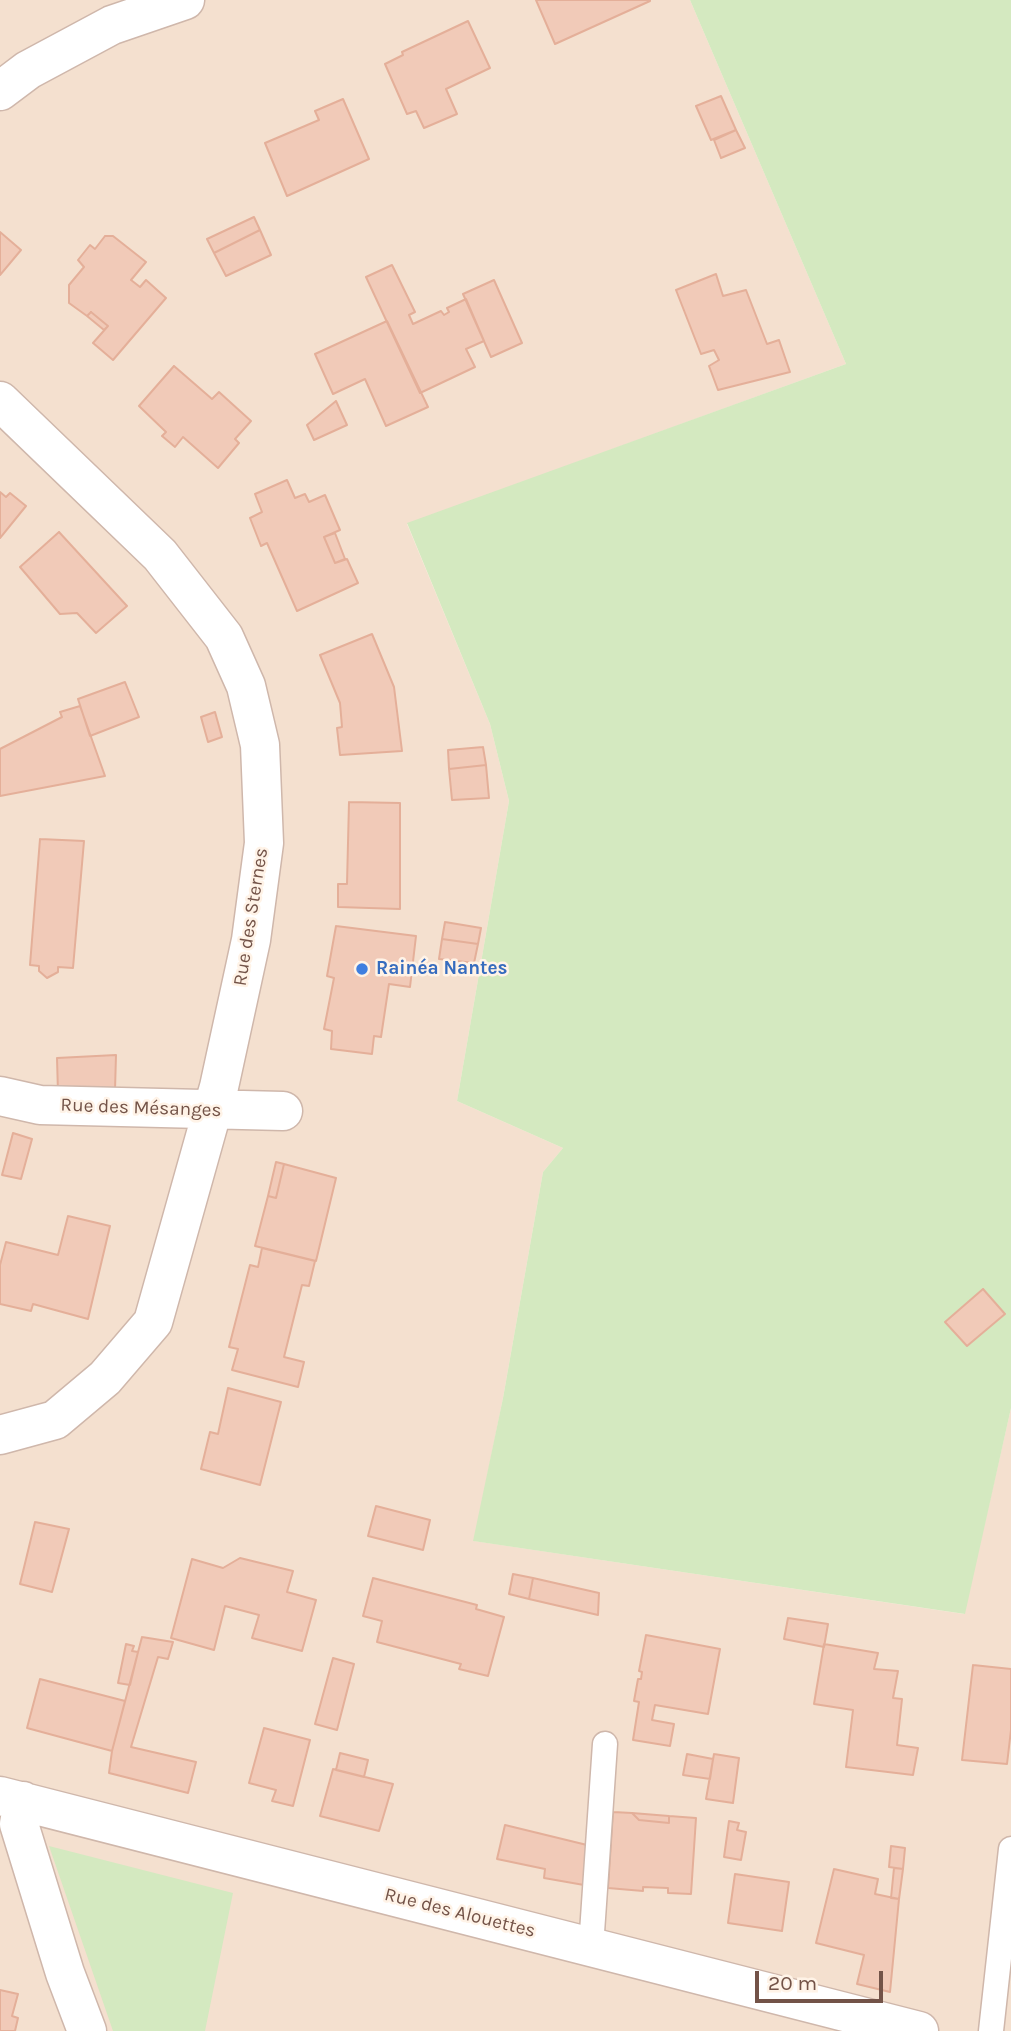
<!DOCTYPE html>
<html>
<head>
<meta charset="utf-8">
<style>
  body { margin:0 }
  #map { position:relative; width:1011px; height:2031px; overflow:hidden; background:#fcefe1; font-family:Karla,sans-serif }
  canvas { display:block }
  .scale { position:absolute; left:755px; top:1971px; width:128px; height:32px; box-sizing:border-box; border:4px solid #735348; border-top:0; padding-left:9px; font-size:21px; line-height:24px; white-space:nowrap; color:#735348; -webkit-text-stroke:5px #fff3e7; paint-order:stroke }
</style>
</head>
<body>
<div id="map">
<canvas width="1011" height="2031"></canvas>
<div class="scale">20 m</div>
</div>
<script>
const g = document.querySelector('canvas').getContext('2d');
g.lineJoin = 'round';
function paint(path, color) { g.fillStyle = color; g.fill(path, 'evenodd'); }
const toPath = rows => new Path2D(rows.map(r => 'M' + r).join(''));
function stroke(path, color, width, dash) { g.strokeStyle = color; g.lineWidth = width; g.lineCap = dash ? 'butt' : 'round'; g.setLineDash(dash || []); g.stroke(path); }
function drawText(font, color, halo, rows, align = 'center') {
  g.font = font + ' Karla,sans-serif'; g.lineWidth = 5; g.setLineDash([]); g.textBaseline = 'middle'; g.strokeStyle = halo; g.fillStyle = color; for (const [text, x, y, turn = 0] of rows) {
    g.save(); g.translate(x, y); g.rotate((+turn || 0) * Math.PI / 180); g.textAlign = isNaN(turn) ? turn : align; if (halo) g.strokeText(text, 0, 0); g.fillText(text, 0, 0); g.restore();
  }
}
paint(toPath([
  [0,0,690,0,846,364,407,524,490,724,509,801,457,1101,563,1148,543,1172,503,1398,474,1541,964,1614,1011,1408,1011,2031,0,2031]
]), '#f4e0cf');
paint(toPath([
  [690,0,1011,0,1011,1408,965,1614,473,1541,503,1398,543,1172,563,1148,457,1101,509,801,490,724,407,523,846,364],
  [49,1846,233,1893,205,2031,113,2031]
]), '#d4e9c0');
const building = toPath([
  [536,0,650,0,650,1,555,44,536,0],
  [468,21,490,68,446,89,457,114,424,128,416,111,407,114,385,64,403,55,402,52,468,21],
  [721,96,736,130,711,140,696,106,721,96],
  [343,99,369,159,287,196,265,143,319,120,315,111,343,99],
  [736,130,745,148,721,158,714,140,736,130],
  [254,217,260,230,214,253,207,239,254,217],
  [260,230,271,255,226,276,214,253,260,230],
  [0,232,21,250,0,275,0,232],
  [105,236,113,236,146,262,131,280,140,287,146,280,166,298,113,360,93,343,108,326,91,312,87,316,69,303,69,285,84,267,78,260,90,245,95,249,105,236],
  [392,265,415,312,409,315,413,324,441,311,444,315,449,312,447,308,466,299,484,341,466,349,475,367,420,393,366,277,392,265],
  [716,274,723,296,746,290,767,344,779,340,790,372,718,390,709,366,719,360,714,350,701,354,676,290,716,274],
  [494,280,522,343,491,357,463,294,494,280],
  [91,312,108,326,104,330,87,316,91,312],
  [387,321,428,407,386,426,365,379,333,394,315,354,387,321],
  [174,366,212,399,219,392,251,421,235,439,239,443,218,468,183,437,175,447,162,436,166,432,139,406,174,366],
  [336,401,347,425,314,440,307,425,336,401],
  [287,480,295,498,305,494,309,502,325,495,340,530,324,537,335,563,347,559,358,583,297,611,267,543,261,546,250,518,262,512,255,494,287,480],
  [0,492,6,497,10,493,26,506,0,538,0,492],
  [59,532,127,606,96,633,77,613,60,614,20,567,59,532],
  [335,533,345,559,335,563,324,537,335,533],
  [372,634,394,687,402,751,340,755,337,728,342,727,340,703,320,655,372,634],
  [125,682,139,717,90,736,78,699,125,682],
  [80,706,105,776,0,796,0,749,62,717,60,712,80,706],
  [215,712,222,737,208,742,201,717,215,712],
  [483,747,486,765,449,769,448,750,483,747],
  [486,765,489,798,452,800,449,769,486,765],
  [349,802,400,803,400,909,338,907,338,884,347,884,349,802],
  [40,839,84,841,73,968,58,967,58,972,47,978,39,971,39,966,30,965,40,839],
  [445,922,481,928,478,944,442,939,445,922],
  [336,926,416,936,410,987,389,984,381,1037,374,1036,372,1054,331,1049,332,1031,324,1029,334,978,327,976,336,926],
  [442,939,478,944,474,963,439,959,442,939],
  [116,1055,115,1090,58,1093,57,1058,116,1055],
  [13,1133,32,1139,21,1179,2,1175,13,1133],
  [276,1162,284,1164,276,1198,268,1196,276,1162],
  [284,1164,336,1178,316,1261,255,1246,268,1196,276,1198,284,1164],
  [68,1216,110,1226,88,1319,33,1304,31,1311,0,1304,0,1265,6,1242,58,1255,68,1216],
  [262,1248,315,1261,309,1286,302,1285,284,1357,304,1362,298,1387,232,1370,238,1349,229,1347,250,1265,258,1267,262,1248],
  [983,1289,1005,1314,967,1346,945,1322,983,1289],
  [228,1388,281,1402,260,1485,201,1469,210,1432,218,1434,228,1388],
  [376,1506,430,1520,423,1550,368,1536,376,1506],
  [35,1522,69,1529,52,1592,20,1584,35,1522],
  [240,1558,293,1571,287,1592,316,1600,302,1651,252,1638,259,1615,225,1606,214,1650,171,1638,192,1559,223,1568,240,1558],
  [513,1574,533,1578,529,1599,509,1594,513,1574],
  [373,1578,477,1605,476,1609,504,1617,488,1676,459,1669,461,1664,377,1642,382,1621,363,1616,373,1578],
  [533,1578,599,1593,598,1615,529,1599,533,1578],
  [788,1618,828,1624,824,1647,784,1639,788,1618],
  [646,1635,720,1649,708,1714,655,1705,652,1720,674,1724,670,1746,633,1740,639,1702,634,1701,638,1679,641,1679,642,1672,639,1671,646,1635],
  [142,1637,173,1642,168,1659,158,1657,131,1747,196,1762,188,1793,109,1773,112,1751,142,1637],
  [126,1644,134,1646,132,1651,138,1652,130,1685,118,1683,126,1644],
  [824,1644,878,1653,874,1669,898,1671,893,1698,902,1699,897,1745,918,1748,913,1775,846,1767,853,1710,814,1704,824,1644],
  [333,1658,354,1664,337,1730,315,1724,333,1658],
  [973,1665,1011,1669,1011,1730,1007,1764,962,1760,973,1665],
  [40,1679,125,1701,112,1751,27,1728,40,1679],
  [264,1728,310,1740,293,1806,272,1801,276,1790,249,1783,264,1728],
  [340,1753,368,1760,364,1777,336,1770,340,1753],
  [687,1754,713,1759,710,1779,683,1775,687,1754],
  [714,1754,739,1758,733,1803,706,1799,714,1754],
  [333,1769,393,1784,379,1831,320,1816,333,1769],
  [613,1812,632,1813,639,1820,669,1823,669,1816,696,1818,691,1894,668,1893,668,1888,643,1887,643,1891,608,1888,613,1812],
  [632,1813,669,1816,669,1823,639,1820,632,1813],
  [729,1821,739,1823,737,1830,746,1832,741,1860,724,1857,729,1821],
  [505,1825,587,1845,584,1885,544,1878,545,1869,497,1859,505,1825],
  [891,1846,905,1848,903,1869,889,1867,891,1846],
  [894,1868,903,1869,899,1899,891,1898,894,1868],
  [834,1869,878,1879,875,1894,899,1899,890,1992,857,1984,864,1955,816,1943,834,1869],
  [735,1874,789,1882,782,1931,728,1923,735,1874],
  [0,1990,18,1994,12,2016,18,2018,15,2031,0,2031,0,1990]
]);
paint(building, '#f1cab8');
stroke(building, '#e4af99', 2);
const service = toPath([
  [591,1947,605,1744],
  [991,2031,1011,1849]
]);
const minor = toPath([
  [0,91,28,70,112,25,185,0],
  [0,401,160,555,224,637,246,686,260,745,264,843,251,940,219,1087,153,1322,105,1378,55,1420,0,1435],
  [0,1096,40,1105,283,1111],
  [0,1796,919,2031],
  [23,1801,19,1824,65,1973,87,2031]
]);
stroke(service, '#cfb7ab', 27);
stroke(minor, '#cfb7ab', 41);
stroke(service, '#fff', 24);
stroke(minor, '#fff', 38);
for (const [x, y, r, color] of [
  [362,969,7,"#3f7fe0"]
]) { const dot = new Path2D(); dot.arc(x, y, r, 0, 2 * Math.PI); g.fillStyle = color; g.fill(dot); stroke(dot, '#fff3e7', 2.5); }
drawText('19px', '#735348', '#fff3e7', [
  ["Rue des Sternes",251,917,-81],
  ["Rue des Mésanges",141,1108,2],
  ["Rue des Alouettes",460,1913,14]
]);
drawText('bold 19px', '#366cbe', '#fff3e7', [
  ["Rainéa Nantes",376,969]
], 'left');
</script>
</body>
</html>
